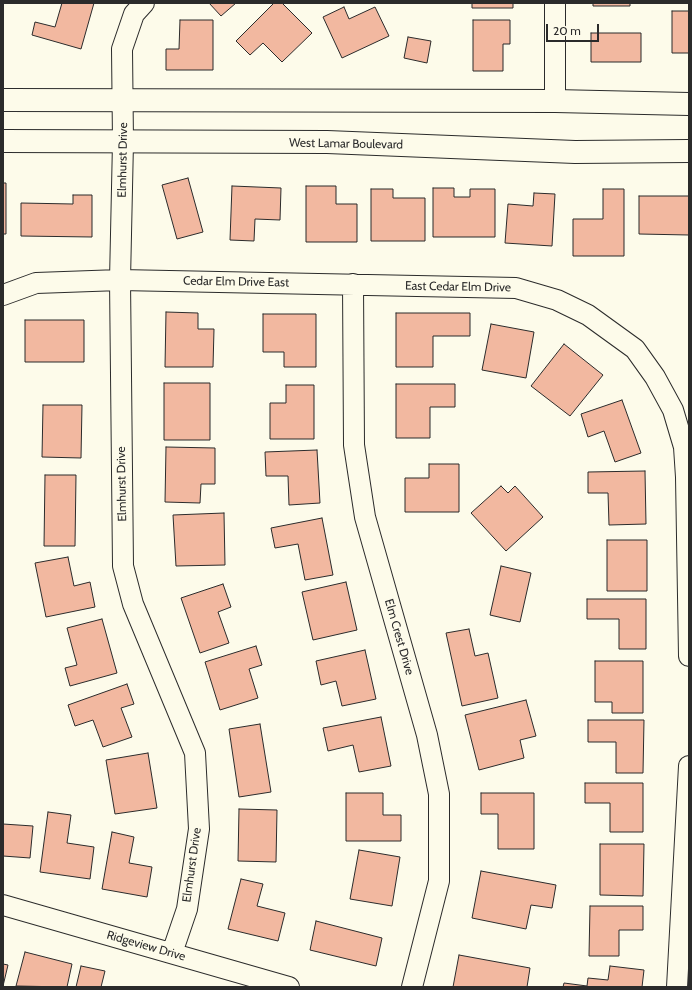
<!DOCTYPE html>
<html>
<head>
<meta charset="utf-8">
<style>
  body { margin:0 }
  #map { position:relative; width:692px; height:990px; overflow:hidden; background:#fdfbea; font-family:Cabin,sans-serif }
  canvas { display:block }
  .frame { position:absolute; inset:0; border:4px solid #2b2b2b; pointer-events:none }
  .scale { position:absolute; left:546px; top:24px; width:53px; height:18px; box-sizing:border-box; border:2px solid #2b2b2b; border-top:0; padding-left:5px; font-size:12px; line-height:14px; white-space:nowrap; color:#2b2b2b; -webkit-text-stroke:3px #fdfbea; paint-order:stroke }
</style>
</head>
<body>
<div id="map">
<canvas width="692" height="990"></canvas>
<div class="frame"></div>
<div class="scale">20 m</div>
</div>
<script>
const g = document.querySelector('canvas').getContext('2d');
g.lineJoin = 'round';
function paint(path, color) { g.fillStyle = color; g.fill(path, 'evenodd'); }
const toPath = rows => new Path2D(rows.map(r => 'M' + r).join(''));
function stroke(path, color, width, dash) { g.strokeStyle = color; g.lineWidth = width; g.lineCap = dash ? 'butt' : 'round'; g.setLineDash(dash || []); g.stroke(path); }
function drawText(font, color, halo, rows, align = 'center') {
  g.font = font + ' Cabin,sans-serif'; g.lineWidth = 3; g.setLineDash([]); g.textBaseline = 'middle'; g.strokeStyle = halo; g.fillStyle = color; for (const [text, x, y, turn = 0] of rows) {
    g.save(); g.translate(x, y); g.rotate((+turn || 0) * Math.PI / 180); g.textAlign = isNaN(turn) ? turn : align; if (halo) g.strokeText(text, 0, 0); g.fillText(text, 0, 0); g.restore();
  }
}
const building = toPath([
  [62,3,94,3,81,49,32,35,35,22,55,27,62,3],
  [209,3,236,3,221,16,209,3],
  [274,3,282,3,312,33,282,62,263,43,250,55,236,41,274,3],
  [472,3,513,3,513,8,472,8,472,3],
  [593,3,630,3,630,6,593,6,593,3],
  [344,7,349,19,375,7,389,36,342,58,323,17,344,7],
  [672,11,689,11,689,53,672,53,672,11],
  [180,20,213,20,213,70,166,70,166,49,179,49,180,20],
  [473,20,510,20,510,44,503,44,503,71,473,71,473,20],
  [591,33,641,33,641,62,591,62,591,33],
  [408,37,431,41,427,63,404,58,408,37],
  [188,178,203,232,177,239,162,185,188,178],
  [3,183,6,183,6,234,3,234,3,183],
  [232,186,281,188,280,220,255,219,254,241,230,240,232,186],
  [306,186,336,186,336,204,357,204,357,242,306,242,306,186],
  [433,188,454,188,454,197,470,197,470,189,495,189,495,237,433,237,433,188],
  [371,189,393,189,393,198,425,198,425,241,371,241,371,189],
  [603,189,624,189,624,256,573,256,573,219,603,219,603,189],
  [534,193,555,194,552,246,505,243,508,204,533,206,534,193],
  [73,195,92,195,92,237,21,236,21,203,73,204,73,195],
  [639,196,689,196,689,235,639,234,639,196],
  [166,312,198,313,198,329,214,329,213,367,165,367,166,312],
  [396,313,470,313,470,336,433,336,433,367,396,367,396,313],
  [263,314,316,314,316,367,284,367,284,352,263,352,263,314],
  [25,320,84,320,84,362,25,362,25,320],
  [491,324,534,332,526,378,482,370,491,324],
  [564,344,603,375,570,416,531,386,564,344],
  [164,383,210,383,210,440,164,440,164,383],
  [396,384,455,384,455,407,430,407,430,438,396,438,396,384],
  [286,385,314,385,314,439,270,439,270,403,286,403,286,385],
  [622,400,641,453,615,462,604,431,588,437,581,414,622,400],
  [43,405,82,405,81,458,42,457,43,405],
  [166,447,215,448,215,484,201,484,200,503,165,502,166,447],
  [317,450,320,503,289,505,288,476,266,476,265,452,317,450],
  [429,464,459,464,459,512,405,512,405,478,429,478,429,464],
  [645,471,646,524,609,525,608,493,588,493,588,472,645,471],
  [45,475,76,475,75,546,44,546,45,475],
  [501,486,508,493,515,486,543,517,506,551,471,513,501,486],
  [224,513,225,565,176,566,173,515,224,513],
  [322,518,333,575,305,580,298,544,275,548,271,528,322,518],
  [607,540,647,540,647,591,607,591,607,540],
  [68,557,74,586,90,582,95,607,46,617,35,563,68,557],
  [501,566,531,573,520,622,490,615,501,566],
  [346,582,357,630,313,640,302,592,346,582],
  [223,584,231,607,218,612,229,643,200,653,181,598,223,584],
  [587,599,646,599,646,649,619,649,619,619,587,619,587,599],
  [102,619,117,673,70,686,65,668,77,665,67,628,102,619],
  [469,629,475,656,488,653,498,698,462,706,446,633,469,629],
  [256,646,262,665,249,669,258,698,220,710,205,662,256,646],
  [365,650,376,699,342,706,336,681,321,685,316,661,365,650],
  [595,661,643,661,643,713,612,713,612,702,595,702,595,661],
  [127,684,134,704,121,708,132,737,103,747,93,720,75,726,68,705,127,684],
  [526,700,536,736,520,740,524,758,479,770,465,715,526,700],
  [381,717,391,766,359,772,353,745,328,751,323,728,381,717],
  [588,720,644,720,643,773,616,773,616,742,588,742,588,720],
  [260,724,271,792,239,797,229,729,260,724],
  [148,753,157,808,115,814,106,760,148,753],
  [585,783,643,783,643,832,610,832,610,803,585,803,585,783],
  [346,793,383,793,383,815,401,815,401,841,346,841,346,793],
  [481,793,534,793,534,849,498,849,498,814,481,814,481,793],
  [239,809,277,810,276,862,238,861,239,809],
  [48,812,71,815,67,843,94,847,90,879,40,872,48,812],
  [3,824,33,826,30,858,3,856,3,824],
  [112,832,134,837,129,863,152,867,147,897,102,889,112,832],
  [600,844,644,844,643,896,600,895,600,844],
  [359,850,400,857,392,906,350,899,359,850],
  [481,871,556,885,552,908,531,905,526,929,472,918,481,871],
  [241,879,263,884,257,906,285,913,278,941,228,929,241,879],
  [590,906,643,906,643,930,619,930,619,956,589,956,590,906],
  [316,921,382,938,376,966,310,950,316,921],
  [25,952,72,964,67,987,16,986,25,952],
  [459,955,530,968,527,987,453,987,459,955],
  [3,964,8,965,3,986,3,964],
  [81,966,105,971,101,987,76,987,81,966],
  [610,966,644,970,642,987,563,987,564,983,587,986,588,978,608,980,610,966]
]);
paint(building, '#f2b8a0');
stroke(building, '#2b2b2b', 1);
const minor = toPath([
  [144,3,134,14,122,49,123,142,120,280,123,566,133,604,195,753,199,829,187,909,172,953],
  [555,3,555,101],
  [353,284,354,445,365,517,427,735,439,794,439,881,412,987],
  [3,295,36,283,120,280,516,288,557,300,588,315,635,349,655,377,673,410,684,447,686,477,689,656],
  [3,905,289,987],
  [677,987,689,766]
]);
const major = toPath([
  [3,100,555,101,689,104],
  [3,141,327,142,575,152,689,151]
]);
stroke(minor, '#2b2b2b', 22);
stroke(major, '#2b2b2b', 24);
stroke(minor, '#fdfbea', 20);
stroke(major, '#fdfbea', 22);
drawText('12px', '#2b2b2b', '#fdfbea', [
  ["West Lamar Boulevard",346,144,1],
  ["Elmhurst Drive",123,160,-89],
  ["Cedar Elm Drive East",236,282,1],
  ["East Cedar Elm Drive",458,287,1],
  ["Elmhurst Drive",122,484,-91],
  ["Elm Crest Drive",399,637,74],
  ["Elmhurst Drive",192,865,-82],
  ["Ridgeview Drive",146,946,16]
]);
</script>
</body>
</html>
